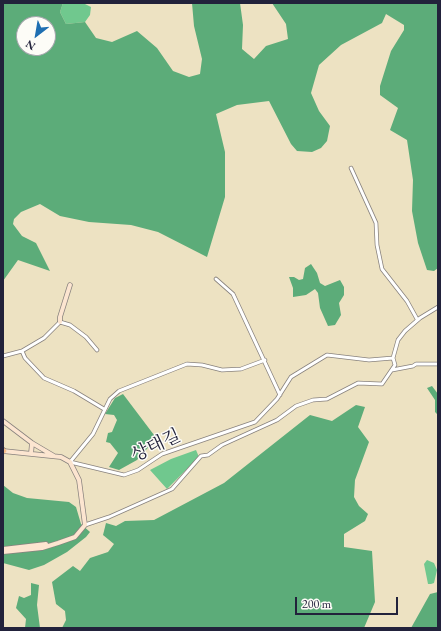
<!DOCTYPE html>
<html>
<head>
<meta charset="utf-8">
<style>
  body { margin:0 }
  #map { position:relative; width:441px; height:631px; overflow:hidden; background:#ede2c2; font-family:"EB Garamond",serif }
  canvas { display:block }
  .frame { position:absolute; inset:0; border:4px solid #22223b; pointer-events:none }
  .north { position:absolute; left:16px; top:16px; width:40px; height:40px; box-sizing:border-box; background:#fdfcf7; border:1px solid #a5a5ac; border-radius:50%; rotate:211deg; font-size:11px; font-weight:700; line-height:16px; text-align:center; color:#22223b }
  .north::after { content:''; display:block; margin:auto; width:14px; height:18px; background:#1f6fb2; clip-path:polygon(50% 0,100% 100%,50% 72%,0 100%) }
  .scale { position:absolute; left:295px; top:597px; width:103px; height:18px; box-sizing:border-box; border:2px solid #22223b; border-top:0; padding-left:5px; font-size:12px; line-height:14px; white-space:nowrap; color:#22223b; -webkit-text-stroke:3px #fdfcf7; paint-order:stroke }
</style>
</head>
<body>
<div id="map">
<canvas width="441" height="631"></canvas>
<div class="frame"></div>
<div class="north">N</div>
<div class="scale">200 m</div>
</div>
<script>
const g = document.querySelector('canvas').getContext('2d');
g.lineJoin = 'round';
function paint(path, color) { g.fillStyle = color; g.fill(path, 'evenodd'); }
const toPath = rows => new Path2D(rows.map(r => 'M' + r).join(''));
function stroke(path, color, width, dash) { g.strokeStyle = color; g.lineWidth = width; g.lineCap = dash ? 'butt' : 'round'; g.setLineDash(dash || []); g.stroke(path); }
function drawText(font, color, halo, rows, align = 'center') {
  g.font = font + ' "EB Garamond","Noto Serif KR",serif'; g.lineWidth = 3; g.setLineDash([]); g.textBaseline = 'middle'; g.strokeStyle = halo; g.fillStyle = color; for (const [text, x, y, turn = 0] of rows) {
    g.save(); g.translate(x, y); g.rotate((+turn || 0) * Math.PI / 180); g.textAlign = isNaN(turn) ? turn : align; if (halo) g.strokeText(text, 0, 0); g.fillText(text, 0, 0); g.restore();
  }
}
paint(toPath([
  [63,3,83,3,91,7,90,15,85,22,66,24,60,12],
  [196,450,199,457,167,489,150,470,171,459],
  [427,560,434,563,437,570,434,583,431,584,428,584,424,564]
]), '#70c88e');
paint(toPath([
  [3,3,63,3,60,12,66,24,85,22,96,38,112,42,137,31,157,48,173,71,189,77,200,74,202,59,194,26,192,3,240,3,243,25,242,49,254,59,266,46,288,39,286,24,272,3,438,3,438,268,434,271,427,270,418,243,412,211,413,180,407,140,390,130,398,108,380,95,380,86,391,51,404,30,404,25,386,14,382,23,341,45,319,65,311,93,319,111,330,126,327,141,321,148,312,152,297,151,291,144,269,101,237,105,216,114,225,152,225,197,207,257,158,232,131,225,89,222,60,216,40,204,21,212,14,219,13,224,22,236,36,243,50,271,18,260,3,281],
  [24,24,48,24,48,48,24,48],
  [311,264,317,273,320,283,325,286,340,280,344,287,344,295,339,303,341,315,335,325,328,326,320,308,318,293,315,289,306,295,293,297,293,288,289,277,294,277,299,280,303,279,305,268],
  [432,386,438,394,438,415,435,412,435,400,427,388],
  [123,394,154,435,154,441,137,460,119,470,109,467,118,453,110,443,106,442,108,433,112,432,117,420,114,415,105,414,115,398],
  [356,405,365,407,358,427,369,442,355,480,354,497,359,506,368,514,365,521,344,534,344,547,372,551,375,602,364,628,62,628,66,620,65,611,56,604,52,582,73,566,80,571,90,558,108,552,114,544,103,535,106,523,116,526,125,521,154,520,224,483,310,415,332,421],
  [3,485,13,493,27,498,69,502,76,507,81,524,90,532,86,537,67,552,44,565,29,570,3,563],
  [31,583,39,585,37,605,40,628,25,628,26,619,16,608,19,596,24,598,31,595],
  [438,592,438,628,411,628,430,594]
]), '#5cac79');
const street = toPath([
  [351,168,376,223,377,245,382,269,407,301,417,319],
  [216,279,233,294,280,395],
  [22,351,25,358,44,378,74,391,104,409],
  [3,356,22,351,44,338,60,322,70,325,86,337,97,350],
  [392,370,413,366,416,364,438,364],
  [70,462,124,475,138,470,162,454,255,422,277,399,291,377,327,355,369,360,393,358,398,340,405,331,420,318,438,307],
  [70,462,93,434,110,399,119,391,187,364,202,365,222,370,241,369,265,360],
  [85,525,109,517,172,489,201,456,208,455,222,445,277,420,296,406,313,400,327,399,358,383,382,384,395,365,393,358]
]);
const secondary = toPath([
  [60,322,60,317,70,285],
  [3,421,32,443,54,456],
  [3,451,61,457,70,462,79,480,85,525,75,537,58,543,42,548,3,552],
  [31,454,32,443],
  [3,549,46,544]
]);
const primary = toPath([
  [3,450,4,451]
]);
stroke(street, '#88827e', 4.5);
stroke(secondary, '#88827e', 5.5);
stroke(primary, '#88827e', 6);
stroke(street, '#fff', 3);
stroke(secondary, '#fce5d0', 4);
stroke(primary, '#f8bd89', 4.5);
drawText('18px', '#22223b', '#fdfcf7', [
  ["상태길",156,446,-25]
]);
</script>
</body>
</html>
